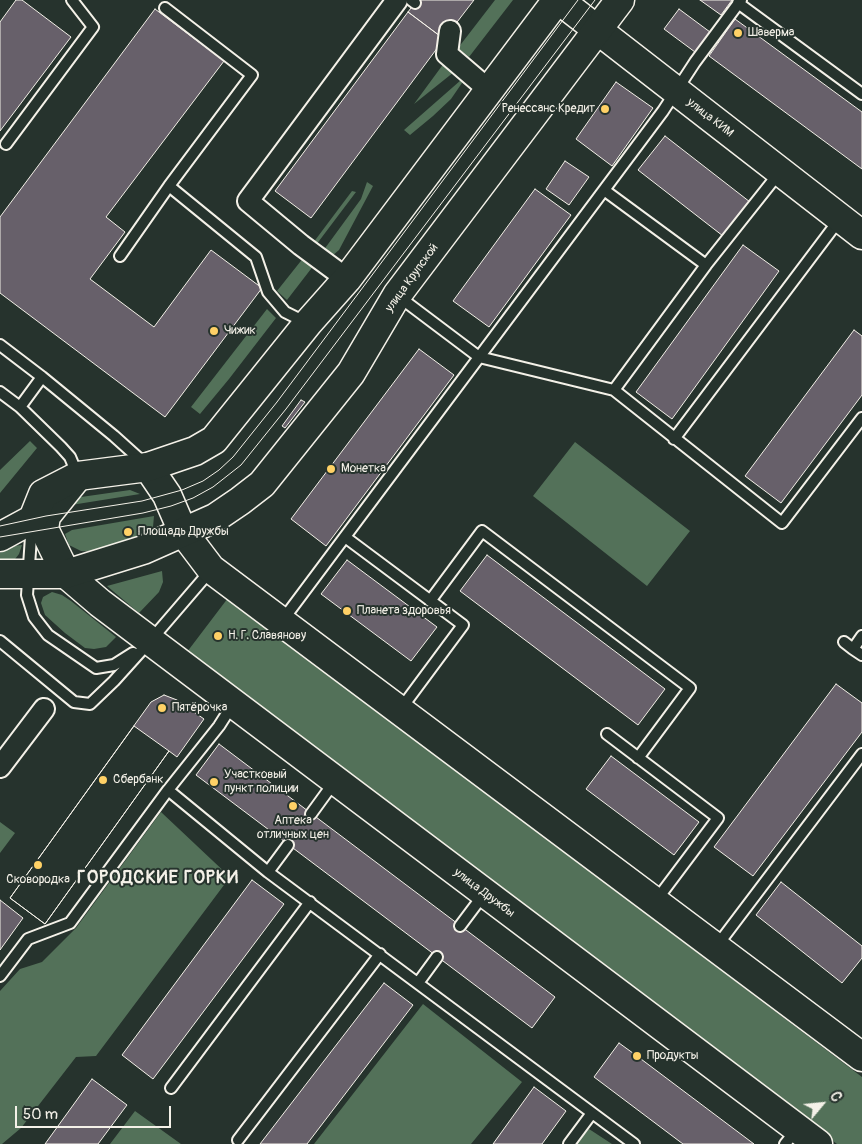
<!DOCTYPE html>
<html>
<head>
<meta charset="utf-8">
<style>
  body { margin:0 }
  #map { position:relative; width:862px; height:1144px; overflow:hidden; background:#26332d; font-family:Pangolin,sans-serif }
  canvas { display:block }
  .north { position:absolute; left:797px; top:1079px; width:50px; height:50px; -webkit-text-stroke:4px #26332d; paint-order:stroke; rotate:62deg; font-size:14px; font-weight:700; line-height:20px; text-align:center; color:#f4f1e8 }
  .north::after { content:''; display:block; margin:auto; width:18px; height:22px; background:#f4f1e8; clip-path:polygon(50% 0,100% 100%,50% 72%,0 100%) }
  .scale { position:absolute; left:15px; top:1106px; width:156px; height:22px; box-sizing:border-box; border:2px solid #f4f1e8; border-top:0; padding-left:6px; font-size:15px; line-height:18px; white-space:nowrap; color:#f4f1e8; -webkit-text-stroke:4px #26332d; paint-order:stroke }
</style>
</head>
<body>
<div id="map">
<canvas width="862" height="1144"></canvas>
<div class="north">С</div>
<div class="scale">50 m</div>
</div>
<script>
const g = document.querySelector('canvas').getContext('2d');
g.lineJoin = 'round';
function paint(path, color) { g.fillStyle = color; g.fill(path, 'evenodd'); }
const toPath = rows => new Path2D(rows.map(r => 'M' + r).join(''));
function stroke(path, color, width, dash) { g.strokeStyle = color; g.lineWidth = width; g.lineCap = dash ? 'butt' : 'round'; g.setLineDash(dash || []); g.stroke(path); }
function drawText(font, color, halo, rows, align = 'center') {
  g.font = font + ' Pangolin,sans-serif'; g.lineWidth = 4; g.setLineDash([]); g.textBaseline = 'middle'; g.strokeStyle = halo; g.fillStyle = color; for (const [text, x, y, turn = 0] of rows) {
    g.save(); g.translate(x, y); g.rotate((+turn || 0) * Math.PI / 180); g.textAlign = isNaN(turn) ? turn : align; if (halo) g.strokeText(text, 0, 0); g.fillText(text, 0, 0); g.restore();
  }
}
paint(toPath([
  [495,0,513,0,469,57,458,48],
  [447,59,459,68,414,104],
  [461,80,462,83,451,99,433,116,410,135,404,130],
  [367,182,373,186,339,250,332,256,323,251,361,199],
  [352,191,356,192,316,245,313,243],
  [304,257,314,265,287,300,277,291],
  [267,309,276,318,229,379,200,414,191,407],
  [30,441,37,448,0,493,0,470],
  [575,442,690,531,647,586,533,496],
  [130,490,140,494,65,506,74,498],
  [154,516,153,527,146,533,93,552,81,551,69,545,65,534,72,530],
  [22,545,19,554,12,563,0,565,0,553,13,546],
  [162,571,163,582,159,592,139,613,107,586],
  [52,592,62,595,71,601,116,637,106,647,94,649,85,648,65,633,45,615,41,603,43,597],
  [228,598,862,1077,862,1144,837,1144,187,652],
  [161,812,230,877,96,1056,76,1057,21,1128,2,1144,0,1144,0,991,20,969,42,962,76,928],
  [0,822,15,833,0,853],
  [423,1004,522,1082,471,1144,314,1144],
  [135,1111,181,1144,110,1144],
  [589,1129,612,1144,575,1144]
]), '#537159');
const building = toPath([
  [16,0,22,0,71,37,0,131,0,22,16,0],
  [417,0,474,0,444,39,408,12,417,0],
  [700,0,732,0,721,15,700,0],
  [155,9,224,61,106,217,125,232,90,279,154,327,211,250,262,288,165,417,0,293,0,217,155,9],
  [679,9,710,32,695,52,664,29,679,9],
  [408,12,444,39,311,218,275,191,408,12],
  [735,19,862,112,862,169,709,56,735,19],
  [616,82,653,108,612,166,576,139,616,82],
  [665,136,750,202,723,236,638,170,665,136],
  [565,161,589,177,569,205,546,189,565,161],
  [535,189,571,215,489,327,453,301,535,189],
  [743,245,779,271,672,419,636,392,743,245],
  [854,330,862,336,862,395,781,503,745,476,854,330],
  [419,349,454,375,326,546,291,519,419,349],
  [301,400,305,402,285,428,282,426,301,400],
  [487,555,665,689,638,725,460,591,487,555],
  [347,560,437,627,411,661,321,594,347,560],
  [836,684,862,703,862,732,753,876,714,847,836,684],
  [164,695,177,700,204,719,177,757,169,751,45,924,10,898,151,702,164,695],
  [134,726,169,751,45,924,10,898,134,726],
  [219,744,555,997,532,1028,196,775,219,744],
  [611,756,699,822,674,855,586,789,611,756],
  [252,880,284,904,153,1079,122,1055,252,880],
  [781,882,862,946,862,958,842,983,756,915,781,882],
  [0,900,23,918,0,950,0,900],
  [384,983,413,1005,307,1144,260,1144,384,983],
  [619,1043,637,1056,754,1144,683,1144,594,1077,619,1043],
  [92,1079,127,1105,98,1144,45,1144,92,1079],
  [534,1087,566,1111,542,1144,493,1144,534,1087]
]);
paint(building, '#67606a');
stroke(building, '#f4f1e8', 1);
const lane = toPath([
  [411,0,415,3],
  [738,3,862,94],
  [165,8,252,75,169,186,256,257,268,292,285,312,307,323],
  [6,144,93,27,72,0],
  [604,190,706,265,779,173],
  [120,256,169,186],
  [398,296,479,357,614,390,782,523,862,418],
  [0,345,42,377,20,407],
  [42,377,114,436,144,463],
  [614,390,706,265],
  [0,392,20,407,61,447,70,457,78,476],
  [674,439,839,220],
  [32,522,27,595,34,617,48,635,96,668,114,665,133,653],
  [345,537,463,625,400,710],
  [430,601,482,531,690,688,638,758],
  [282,621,663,111,695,62,741,0],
  [862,636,853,649,862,655],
  [0,641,74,702,90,704,114,681,150,641,211,570],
  [844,642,853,649],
  [607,734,718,818,655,902],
  [168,790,268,872,634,1144],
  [311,814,335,781],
  [268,872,288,845],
  [460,926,484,894],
  [716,947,862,754],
  [0,976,28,939,70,923,168,790,219,726,233,704],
  [418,983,437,957],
  [171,1088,310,902],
  [238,1140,380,954],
  [569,1144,592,1113],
  [785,1144,797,1129]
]);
const street = toPath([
  [450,31,447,54,489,90],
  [347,279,301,245,248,201,397,0],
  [0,767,44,709]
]);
const secondary = toPath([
  [559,0,862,235],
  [148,467,167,495,183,532,211,569,862,1057],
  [78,476,46,516,44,529,66,574,100,603,818,1144]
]);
const primary = toPath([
  [0,537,33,519,43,494,78,476,148,467,195,451,214,440,308,323,347,279,557,0],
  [0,574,66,574,143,550,215,518,240,501,262,484,351,373,397,295,620,0]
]);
stroke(lane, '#f4f1e8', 14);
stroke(street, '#f4f1e8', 24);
stroke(secondary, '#f4f1e8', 31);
stroke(primary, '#f4f1e8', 31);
stroke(lane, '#26332d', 10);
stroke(street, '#26332d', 20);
stroke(secondary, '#26332d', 28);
stroke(primary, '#26332d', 28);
stroke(toPath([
  [0,526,46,516,142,501,182,490,203,481,219,470,233,457,277,402,578,0],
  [0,537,143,513,171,506,193,498,213,487,241,465,286,409,595,0]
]), '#f4f1e8', 1);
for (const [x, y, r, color] of [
  [738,33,5,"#ffd166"],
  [605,109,5,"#ffd166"],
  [214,331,5,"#ffd166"],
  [331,469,5,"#ffd166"],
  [128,532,5,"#ffd166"],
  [347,611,5,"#ffd166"],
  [218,636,5,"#ffd166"],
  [162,708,5,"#ffd166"],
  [103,780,5,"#ffd166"],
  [214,782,5,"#ffd166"],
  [293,806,5,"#ffd166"],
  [38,865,5,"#ffd166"],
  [637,1056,5,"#ffd166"]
]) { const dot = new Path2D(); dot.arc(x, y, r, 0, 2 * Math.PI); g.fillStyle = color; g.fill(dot); stroke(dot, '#26332d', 2); }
drawText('12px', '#f4f1e8', '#26332d', [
  ["Шаверма",748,33],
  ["Ренессанс Кредит",595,109,"right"],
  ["Чижик",224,331],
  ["Монетка",341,469],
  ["Площадь Дружбы",138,532],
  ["Планета здоровья",357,611],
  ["Н. Г. Славянову",228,636],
  ["Пятёрочка",172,708],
  ["Участковый",224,775],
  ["пункт полиции",224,789],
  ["Сбербанк",113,780],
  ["Аптека",293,821,"center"],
  ["отличных цен",293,835,"center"],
  ["Сковородка",38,880,"center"],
  ["Продукты",647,1056]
], 'left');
drawText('12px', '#f4f1e8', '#26332d', [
  ["улица КИМ",710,118,38],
  ["улица Крупской",412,278,-54],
  ["улица Дружбы",484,893,37]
]);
g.letterSpacing = '1px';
drawText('bold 18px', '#f4f1e8', '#26332d', [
  ["ГОРОДСКИЕ ГОРКИ",158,878]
]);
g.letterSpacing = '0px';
</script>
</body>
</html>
